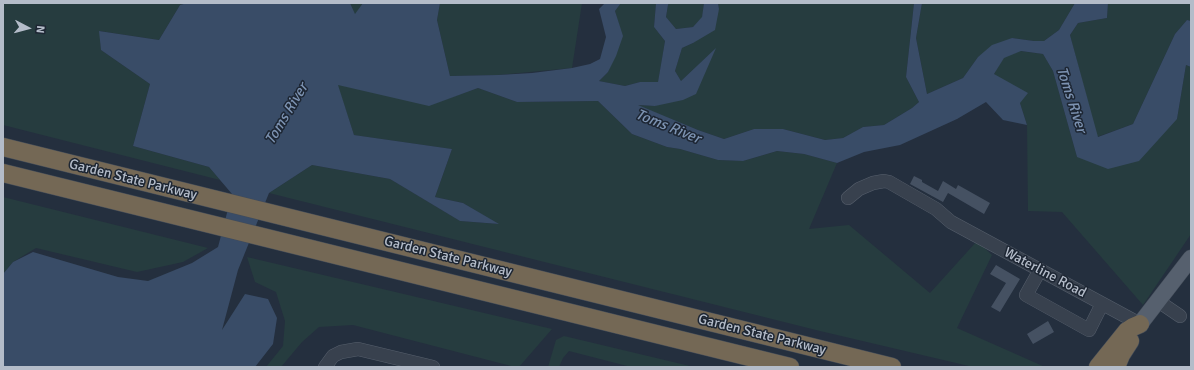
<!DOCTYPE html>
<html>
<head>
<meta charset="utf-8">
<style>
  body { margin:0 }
  #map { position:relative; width:1194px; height:370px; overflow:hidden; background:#242f3e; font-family:Signika,sans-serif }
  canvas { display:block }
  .frame { position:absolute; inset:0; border:4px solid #b4bcc9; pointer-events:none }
  .north { position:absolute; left:8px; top:8px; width:40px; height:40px; -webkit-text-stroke:3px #1d2633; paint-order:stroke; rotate:96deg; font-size:11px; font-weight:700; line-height:16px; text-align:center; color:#b4bcc9 }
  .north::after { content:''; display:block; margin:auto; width:14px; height:18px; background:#b4bcc9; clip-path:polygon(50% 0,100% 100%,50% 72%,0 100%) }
</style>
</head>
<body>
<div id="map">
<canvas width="1194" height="370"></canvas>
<div class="frame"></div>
<div class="north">N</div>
</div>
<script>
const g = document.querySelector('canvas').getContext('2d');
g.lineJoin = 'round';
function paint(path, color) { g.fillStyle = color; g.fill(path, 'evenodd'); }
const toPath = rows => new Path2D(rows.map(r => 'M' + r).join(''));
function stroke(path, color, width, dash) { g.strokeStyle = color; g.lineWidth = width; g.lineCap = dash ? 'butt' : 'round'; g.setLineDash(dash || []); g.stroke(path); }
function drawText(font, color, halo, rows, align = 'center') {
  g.font = font + ' Signika,sans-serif'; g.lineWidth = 3; g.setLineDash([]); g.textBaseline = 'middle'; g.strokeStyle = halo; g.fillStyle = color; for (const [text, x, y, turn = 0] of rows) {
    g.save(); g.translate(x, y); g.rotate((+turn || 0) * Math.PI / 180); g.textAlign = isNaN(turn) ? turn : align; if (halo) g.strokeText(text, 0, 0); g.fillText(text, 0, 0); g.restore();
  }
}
paint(toPath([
  [3,3,187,3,180,5,159,40,100,31,101,50,150,84,133,146,209,167,220,180,3,125],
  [350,3,363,3,355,15],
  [440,3,582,3,572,68,498,75,450,76,437,20],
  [621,3,656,3,654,27,665,41,658,83,640,82,625,86,599,81,608,72,622,36,615,11],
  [669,3,704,3,702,18,693,27,676,29,666,17,668,5],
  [718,3,914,3,906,77,919,102,912,108,884,125,863,127,843,138,825,140,783,129,754,129,724,139,698,130,636,105,655,106,715,49,681,81,675,71,682,48,693,43,719,9],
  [922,3,1075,3,1059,30,1044,41,1034,41,1012,38,978,57,963,78,927,94,916,38],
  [1108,3,1191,3,1191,21,1187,20,1175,34,1133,124,1097,137,1070,35,1078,23,1107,18],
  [1020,51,1043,54,1053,71,1077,157,1177,119,1186,65,1191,67,1191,234,1143,305,1062,212,1028,211,1027,125,1020,103,994,74,1004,57],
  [337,84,429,105,478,88,517,102,598,101,632,134,667,147,680,149,718,160,743,161,777,151,804,154,837,163,809,229,849,225,930,293,977,241,992,255,957,328,1045,367,973,367,820,331,269,193,312,165,390,179,460,221,498,224,463,203,435,197,452,149,354,135],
  [3,197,208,248,183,262,137,272,36,248,13,262,3,274],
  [247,257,552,329,519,367,515,367,353,325,319,327,302,342,281,367,266,367,283,346,285,321,276,292,255,282],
  [564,336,694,367,631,367,569,351,563,358,559,367,548,367,556,340]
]), '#263c3f');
paint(toPath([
  [187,3,350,3,355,14,363,3,440,3,437,20,450,76,498,75,532,73,572,68,590,64,600,59,606,37,599,9,605,3,621,3,615,11,623,36,616,56,608,72,599,81,625,86,640,82,658,82,665,41,654,27,656,3,669,3,668,5,666,17,676,29,693,27,702,17,704,3,718,3,719,9,715,30,693,43,682,48,675,71,681,81,716,48,696,94,683,100,655,106,638,105,698,130,724,139,754,129,783,129,825,140,843,138,863,127,884,125,912,108,919,102,906,77,914,3,922,3,916,38,927,94,963,78,978,57,992,45,1012,38,1034,41,1044,41,1059,30,1075,3,1108,3,1107,18,1078,23,1070,35,1098,137,1133,124,1175,34,1187,20,1191,21,1191,67,1186,65,1177,119,1139,161,1108,169,1077,157,1053,71,1043,54,1021,51,1004,58,994,74,1028,93,1020,103,1027,125,1003,120,986,102,957,119,900,145,864,152,837,163,804,154,777,151,743,161,718,160,680,149,667,147,632,134,598,101,517,102,478,88,429,106,338,85,354,135,452,149,435,197,463,203,499,224,460,221,390,179,312,165,269,193,238,270,222,330,245,294,268,299,277,318,273,344,255,367,3,367,3,274,13,262,33,252,118,277,148,281,192,263,218,247,232,194,209,167,133,146,150,84,101,50,99,31,159,40,180,5]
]), '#394c67');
paint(toPath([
  [914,176,922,180,922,182,938,191,943,181,956,189,958,185,990,203,984,214,948,193,943,202,910,184],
  [996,265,1020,279,1000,312,991,307,1006,283,990,274],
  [1048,321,1054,332,1033,344,1027,334]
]), '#455162');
const minor = toPath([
  [848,198,859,189,873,183,884,181,889,182,936,209,951,222,1140,324],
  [1040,270,1026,295,1089,330,1102,304],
  [1158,301,1180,316],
  [325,367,333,356,341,352,358,349,433,367]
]);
const major = toPath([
  [1140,324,1191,258]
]);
const highway = toPath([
  [3,147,892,367],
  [3,173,790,367],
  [1098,367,1127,331,1133,327,1140,324],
  [1116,367,1121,355,1130,341]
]);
stroke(minor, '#565f6c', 14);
stroke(major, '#414a57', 17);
stroke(highway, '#434c59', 19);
stroke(minor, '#38414e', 13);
stroke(major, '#56606e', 16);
stroke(highway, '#746855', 18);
drawText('14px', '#b4bcc9', '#1d2633', [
  ["Garden State Parkway",133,180,14],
  ["Garden State Parkway",448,257,14],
  ["Waterline Road",1045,273,28],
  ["Garden State Parkway",762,335,14]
]);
drawText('italic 15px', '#7c92b1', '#1d2633', [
  ["Toms River",1071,100,72],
  ["Toms River",287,114,-59],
  ["Toms River",668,127,22]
]);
</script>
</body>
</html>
